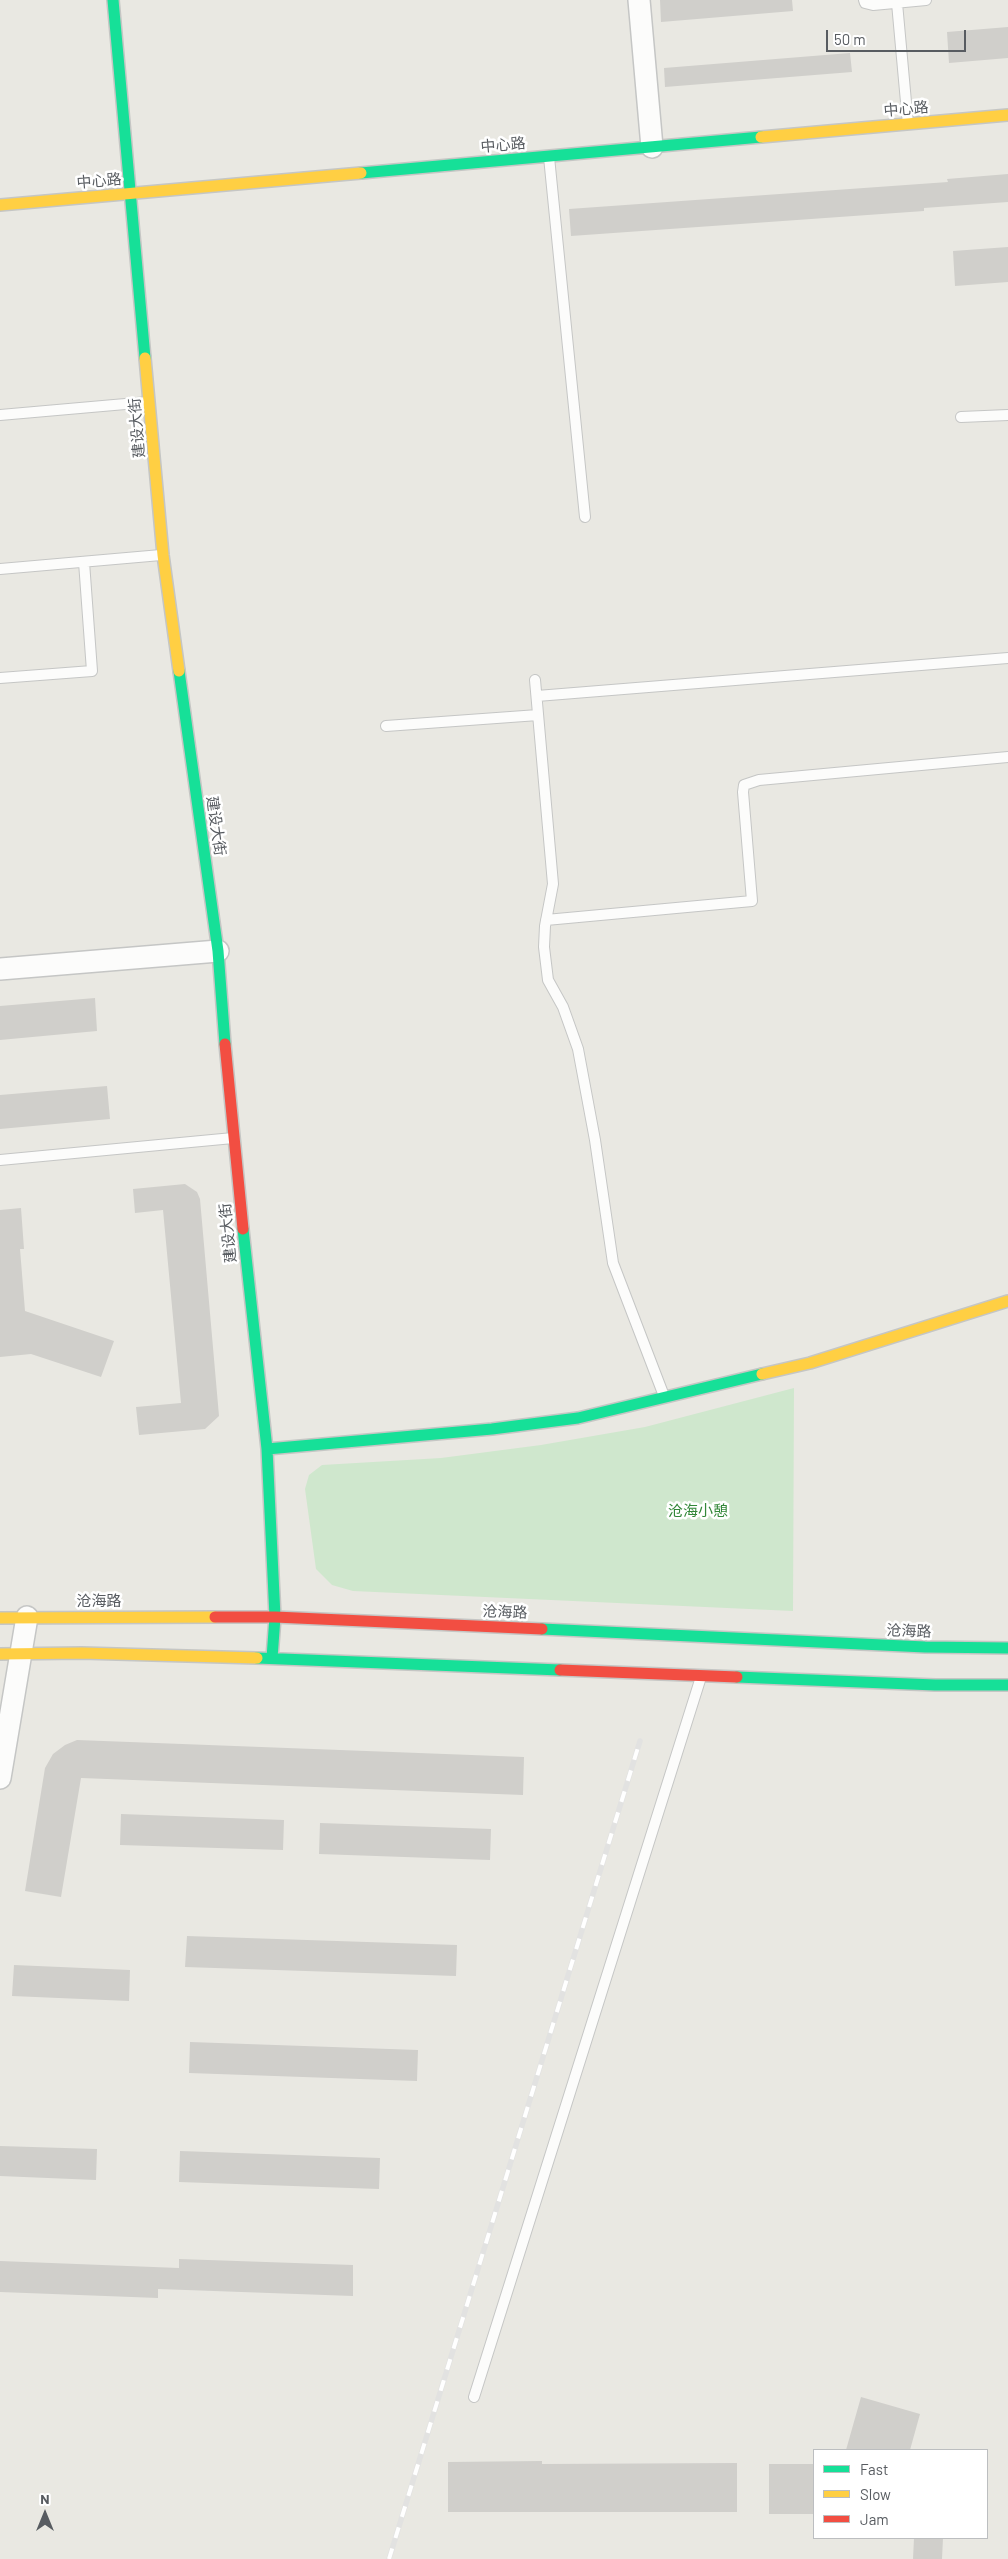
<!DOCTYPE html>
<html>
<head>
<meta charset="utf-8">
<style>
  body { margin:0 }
  #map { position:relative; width:1008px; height:2559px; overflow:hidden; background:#e9e8e2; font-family:Barlow,sans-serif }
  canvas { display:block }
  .legend { position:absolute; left:813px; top:2449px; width:175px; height:90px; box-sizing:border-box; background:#fff; border:1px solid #bcbec0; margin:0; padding:6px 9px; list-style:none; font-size:15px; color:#585c61 }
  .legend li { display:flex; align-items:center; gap:10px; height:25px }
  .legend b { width:25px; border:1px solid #bcbec0 }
  .north { position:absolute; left:20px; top:2489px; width:50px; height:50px; -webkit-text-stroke:4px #fff; paint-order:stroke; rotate:0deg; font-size:14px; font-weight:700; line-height:20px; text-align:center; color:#585c61 }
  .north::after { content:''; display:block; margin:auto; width:18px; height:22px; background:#585c61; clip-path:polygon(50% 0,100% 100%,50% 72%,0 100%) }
  .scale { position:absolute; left:826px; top:30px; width:140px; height:22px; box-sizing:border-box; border:2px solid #585c61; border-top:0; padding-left:6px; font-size:15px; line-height:18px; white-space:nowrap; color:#585c61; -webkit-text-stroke:4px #fff; paint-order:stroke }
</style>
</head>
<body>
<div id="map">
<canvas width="1008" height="2559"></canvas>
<ul class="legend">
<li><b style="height:6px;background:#16e098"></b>Fast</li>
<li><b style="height:6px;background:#ffcf43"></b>Slow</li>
<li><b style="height:6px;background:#f24e42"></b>Jam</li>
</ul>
<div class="north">N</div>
<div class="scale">50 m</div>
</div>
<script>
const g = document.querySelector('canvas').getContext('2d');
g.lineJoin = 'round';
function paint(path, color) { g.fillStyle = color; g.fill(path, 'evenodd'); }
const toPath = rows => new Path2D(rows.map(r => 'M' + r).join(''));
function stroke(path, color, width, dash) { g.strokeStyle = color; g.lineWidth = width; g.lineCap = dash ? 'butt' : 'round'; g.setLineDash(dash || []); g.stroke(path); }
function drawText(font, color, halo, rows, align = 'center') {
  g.font = font + ' Barlow,"Noto Sans SC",sans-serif'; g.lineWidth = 5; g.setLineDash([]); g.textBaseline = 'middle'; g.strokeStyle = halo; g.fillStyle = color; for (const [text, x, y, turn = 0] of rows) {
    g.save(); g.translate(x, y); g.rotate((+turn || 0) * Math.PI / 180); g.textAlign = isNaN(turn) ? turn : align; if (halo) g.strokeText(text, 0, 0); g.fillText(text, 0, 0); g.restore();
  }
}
paint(toPath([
  [794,1388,793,1611,353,1591,332,1585,316,1569,305,1489,309,1475,322,1465,441,1458,541,1445,645,1427]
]), '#cfe7cd');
paint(toPath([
  [660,0,792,0,793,11,661,22],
  [1008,27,1008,58,949,63,947,32],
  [850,53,852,72,665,87,664,68],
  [1008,174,1008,202,924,208,924,211,571,236,569,209,948,182,947,179],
  [1008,247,1008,282,955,286,953,251],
  [95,998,97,1031,0,1040,0,1006],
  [107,1086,110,1119,0,1129,0,1095],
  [185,1184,197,1192,200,1199,219,1416,205,1429,139,1435,136,1407,181,1403,163,1210,135,1213,133,1189],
  [21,1208,24,1249,20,1249,25,1311,114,1341,101,1377,31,1354,0,1357,0,1210],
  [77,1740,524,1757,523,1795,81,1778,61,1897,25,1891,45,1768,53,1754,65,1745],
  [121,1814,284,1820,283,1850,120,1845],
  [320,1823,491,1829,490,1860,319,1854],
  [187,1936,457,1945,456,1976,185,1967],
  [14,1965,130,1970,129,2001,12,1996],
  [190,2042,418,2050,417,2081,189,2073],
  [0,2146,97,2149,96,2180,0,2176],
  [180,2151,380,2158,379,2189,179,2182],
  [179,2259,353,2265,353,2296,158,2289,158,2298,0,2292,0,2261,179,2268],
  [861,2397,920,2414,910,2450,846,2450],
  [542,2461,542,2464,737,2463,737,2512,448,2512,448,2462],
  [769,2464,814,2464,814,2514,769,2514],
  [914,2538,943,2538,942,2559,913,2559]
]), '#d0cfcb');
const lane = toPath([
  [864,0,865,3,873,5,926,0],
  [897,3,908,124],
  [549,157,585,517],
  [0,415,148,402],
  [961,417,1008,415],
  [0,569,161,555],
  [0,678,92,671,84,562],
  [535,680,553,884,545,926,544,947,548,980,563,1007,578,1049,595,1140,613,1263,664,1396],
  [537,696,1008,658],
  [386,726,538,715],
  [546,920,752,901,743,792,744,785,759,780,1008,757],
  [0,1160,233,1138],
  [474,2397,701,1677]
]);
const street = toPath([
  [639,0,652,147],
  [0,969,218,951],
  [0,1778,27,1617]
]);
const fast = toPath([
  [113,0,145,358],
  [361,173,761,137],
  [179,671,218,951,225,1044],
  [243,1229,267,1449,275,1617,272,1658],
  [267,1449,492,1429,578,1418,762,1374],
  [542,1629,925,1647,1008,1648],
  [257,1658,560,1670],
  [737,1677,935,1685,1008,1685]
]);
const slow = toPath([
  [761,137,1008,115],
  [0,205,361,173],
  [145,358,163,555,179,671],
  [762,1374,810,1363,1008,1301],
  [0,1618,215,1617],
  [0,1654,82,1653,257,1658]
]);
const jam = toPath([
  [225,1044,243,1229],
  [215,1617,275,1617,542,1629],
  [560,1670,737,1677]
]);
stroke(lane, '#c5c6c5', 12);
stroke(street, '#c5c6c5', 24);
stroke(fast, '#c5c6c4', 14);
stroke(slow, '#c5c6c4', 14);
stroke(jam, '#c5c6c4', 14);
stroke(lane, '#fcfcfb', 10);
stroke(street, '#fcfcfb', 21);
stroke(fast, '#16e098', 11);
stroke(slow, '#ffcf43', 11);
stroke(jam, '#f24e42', 11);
const rail = toPath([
  [389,2559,640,1741]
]);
stroke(rail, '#e2e2e1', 5.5);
stroke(rail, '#fff', 4, [11]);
drawText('15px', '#585c61', '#fff', [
  ["中心路",906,109,-5],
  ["中心路",503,145,-5],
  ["中心路",99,181,-5],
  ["建设大街",137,428,-95],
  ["建设大街",216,826,82],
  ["建设大街",228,1233,-96],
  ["沧海路",99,1601],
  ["沧海路",505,1612,2],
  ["沧海路",909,1631,2]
]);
drawText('15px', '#328738', '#fff', [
  ["沧海小憩",698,1511]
]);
</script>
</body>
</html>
